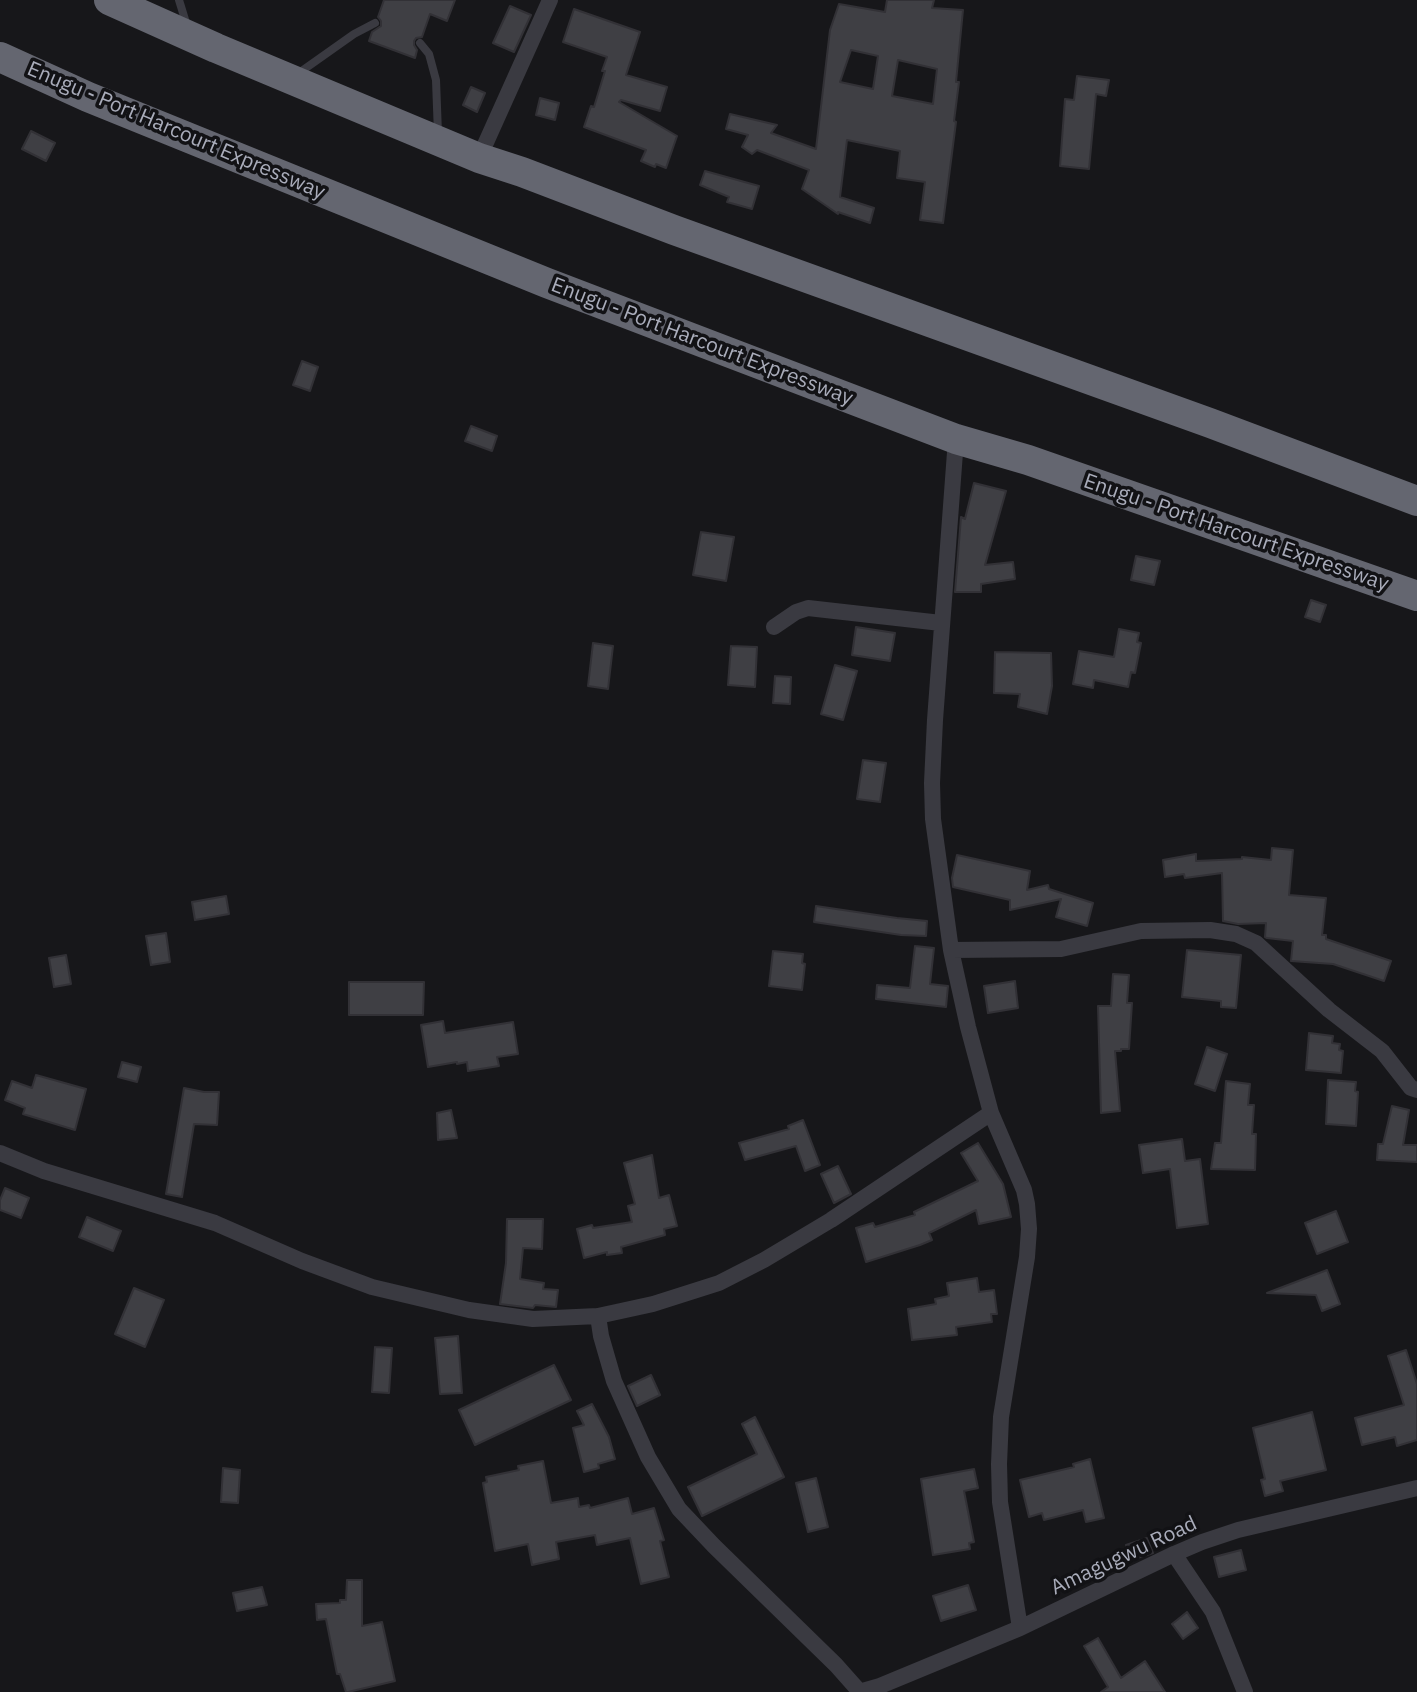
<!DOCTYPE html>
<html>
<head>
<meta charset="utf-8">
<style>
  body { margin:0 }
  canvas { display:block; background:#17171a }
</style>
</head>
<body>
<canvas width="1417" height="1692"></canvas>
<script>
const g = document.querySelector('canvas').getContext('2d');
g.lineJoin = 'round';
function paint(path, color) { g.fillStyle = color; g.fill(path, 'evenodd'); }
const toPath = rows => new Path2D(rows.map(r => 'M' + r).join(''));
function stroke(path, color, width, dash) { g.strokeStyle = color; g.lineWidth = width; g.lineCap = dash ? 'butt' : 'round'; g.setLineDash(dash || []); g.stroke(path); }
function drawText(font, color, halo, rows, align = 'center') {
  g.font = font + ' "IBM Plex Sans",sans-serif'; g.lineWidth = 7; g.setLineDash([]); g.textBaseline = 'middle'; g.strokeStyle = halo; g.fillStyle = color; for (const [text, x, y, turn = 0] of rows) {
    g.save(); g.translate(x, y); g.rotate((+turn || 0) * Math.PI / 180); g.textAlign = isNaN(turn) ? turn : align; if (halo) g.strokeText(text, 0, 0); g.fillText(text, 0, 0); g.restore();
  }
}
const building = toPath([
  [384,0,455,0,447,21,430,14,422,37,416,38,414,41,414,45,417,50,415,58,369,41,372,32,381,26,381,21,378,17,384,0],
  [887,0,934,0,932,8,963,10,956,82,959,82,954,121,956,122,943,223,920,220,925,182,897,178,900,151,847,140,840,197,874,208,870,223,838,212,838,214,802,189,809,170,757,150,752,154,742,147,748,135,726,129,730,114,777,125,771,133,816,149,830,30,839,4,885,12,887,0],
  [851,50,878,56,873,89,840,82,851,50],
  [898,60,937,69,933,104,892,96,898,60],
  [510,6,531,15,514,52,493,43,510,6],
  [574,9,640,32,626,75,667,87,660,111,621,100,619,102,677,136,666,168,656,164,655,167,641,161,646,150,584,127,591,106,594,107,605,71,602,71,607,57,563,42,574,9],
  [1077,76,1109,80,1106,96,1096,94,1089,169,1060,166,1065,99,1074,100,1077,76],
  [471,87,485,93,477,112,463,105,471,87],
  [540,98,559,103,555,120,536,115,540,98],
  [31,131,55,143,46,161,22,149,31,131],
  [705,171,759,186,752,209,727,202,729,197,700,185,705,171],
  [302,361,318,367,310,391,293,385,302,361],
  [471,426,497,436,492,451,465,441,471,426],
  [974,483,1006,491,985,565,1013,562,1015,579,981,584,981,592,955,592,961,517,965,519,974,483],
  [701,532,734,537,726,581,693,575,701,532],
  [1136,556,1160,561,1154,585,1131,580,1136,556],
  [1311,600,1326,605,1320,622,1305,617,1311,600],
  [856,627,895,633,890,661,852,655,856,627],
  [1119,629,1139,633,1137,642,1141,643,1135,673,1131,672,1128,687,1094,680,1093,688,1073,684,1079,651,1114,657,1119,629],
  [593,643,613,646,608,689,588,686,593,643],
  [731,646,757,647,755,687,728,685,731,646],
  [995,652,1051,653,1052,686,1047,714,1018,707,1020,694,994,693,995,652],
  [835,665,857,671,843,720,821,714,835,665],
  [775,676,791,677,790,704,773,703,775,676],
  [863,760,886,763,880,802,857,799,863,760],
  [1272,848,1293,850,1289,895,1326,898,1322,935,1326,935,1326,939,1391,961,1384,981,1333,964,1291,961,1293,941,1267,938,1265,937,1266,923,1238,924,1223,921,1222,873,1185,878,1184,874,1165,877,1163,860,1196,854,1196,861,1242,859,1242,857,1271,860,1272,848],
  [957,855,1030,871,1027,890,1048,885,1049,889,1093,903,1087,926,1056,917,1061,899,1010,910,1010,900,953,887,952,878,957,855],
  [226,896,229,914,195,920,192,902,226,896],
  [816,906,897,918,927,921,926,936,901,935,814,922,816,906],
  [166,933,170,962,151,965,146,936,166,933],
  [915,946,934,948,930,984,948,986,946,1007,876,999,877,985,910,988,915,946],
  [1187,950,1241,955,1236,1008,1221,1007,1221,1001,1182,997,1187,950],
  [773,951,803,954,802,963,805,964,802,990,769,986,773,951],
  [66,955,71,984,54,987,49,958,66,955],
  [1113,974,1129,975,1127,1003,1132,1003,1129,1049,1121,1049,1121,1051,1115,1051,1120,1111,1101,1113,1098,1006,1111,1006,1113,974],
  [1015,981,1018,1008,988,1013,984,986,1015,981],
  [349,982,424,982,423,1015,349,1015,349,982],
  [443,1021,445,1033,513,1022,518,1054,497,1057,499,1066,468,1071,467,1062,457,1064,457,1062,428,1067,421,1025,443,1021],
  [1309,1033,1333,1036,1332,1043,1340,1044,1339,1050,1343,1051,1341,1073,1306,1070,1309,1033],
  [1207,1047,1227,1054,1215,1091,1195,1084,1207,1047],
  [122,1062,141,1067,137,1082,118,1077,122,1062],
  [36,1075,86,1089,75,1130,23,1114,25,1108,5,1100,12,1081,32,1088,36,1075],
  [1328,1080,1356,1082,1355,1091,1358,1092,1356,1126,1326,1124,1328,1080],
  [1226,1081,1250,1084,1248,1105,1254,1105,1252,1134,1256,1134,1255,1170,1211,1169,1215,1143,1221,1143,1226,1081],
  [184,1088,204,1092,219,1092,217,1125,194,1124,182,1197,166,1194,184,1088],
  [1392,1106,1409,1110,1403,1145,1417,1145,1417,1162,1377,1160,1378,1144,1383,1144,1392,1106],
  [451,1110,457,1138,438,1140,437,1113,451,1110],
  [803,1120,820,1165,805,1171,796,1146,745,1160,739,1143,789,1129,788,1126,803,1120],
  [1182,1139,1185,1161,1200,1159,1208,1224,1177,1228,1170,1169,1143,1173,1139,1145,1182,1139],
  [978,1143,1003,1184,1011,1217,979,1224,976,1210,929,1233,932,1240,920,1245,866,1262,856,1228,873,1223,875,1227,915,1215,914,1212,978,1181,961,1153,978,1143],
  [652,1155,659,1198,669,1195,677,1226,664,1229,665,1235,621,1247,622,1253,607,1255,607,1252,584,1258,577,1229,592,1225,593,1228,632,1222,628,1206,635,1204,624,1163,652,1155],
  [838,1166,851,1194,834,1203,821,1174,838,1166],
  [5,1188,29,1198,21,1218,0,1210,0,1200,5,1188],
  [1336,1211,1348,1242,1317,1254,1305,1223,1336,1211],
  [87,1217,121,1231,113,1251,79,1237,87,1217],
  [507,1219,543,1219,542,1249,523,1248,520,1279,544,1283,543,1289,558,1290,556,1307,535,1305,533,1308,500,1304,506,1263,507,1219],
  [1327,1270,1340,1304,1322,1311,1316,1295,1267,1293,1327,1270],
  [977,1278,979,1292,994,1290,997,1314,991,1314,992,1322,956,1327,957,1335,912,1340,908,1309,936,1304,935,1299,949,1296,947,1283,977,1278],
  [134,1288,164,1300,145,1347,115,1334,134,1288],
  [458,1336,462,1393,440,1394,435,1338,458,1336],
  [375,1347,392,1348,389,1393,372,1392,375,1347],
  [1406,1350,1417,1384,1417,1440,1397,1446,1395,1437,1362,1445,1355,1418,1404,1405,1388,1356,1406,1350],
  [554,1365,571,1400,475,1445,459,1410,554,1365],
  [651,1375,660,1395,637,1406,628,1386,651,1375],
  [592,1404,609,1437,615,1459,598,1464,599,1468,584,1472,573,1428,584,1425,577,1411,592,1404],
  [1312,1412,1326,1470,1280,1481,1283,1491,1265,1496,1261,1480,1265,1479,1253,1428,1312,1412],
  [755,1417,784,1477,702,1516,688,1487,757,1454,742,1424,755,1417],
  [1090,1459,1104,1518,1086,1522,1083,1510,1044,1520,1042,1513,1029,1517,1020,1480,1074,1467,1073,1464,1090,1459],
  [543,1461,551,1503,578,1498,579,1507,589,1505,590,1508,628,1498,632,1514,654,1508,664,1540,660,1541,669,1577,641,1584,630,1538,597,1545,595,1535,556,1542,559,1559,532,1565,528,1544,495,1551,483,1483,487,1482,486,1477,519,1470,518,1466,543,1461],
  [223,1468,240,1470,238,1503,221,1502,223,1468],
  [974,1469,978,1488,964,1491,974,1542,969,1543,970,1549,933,1555,921,1479,974,1469],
  [816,1478,828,1527,808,1532,796,1483,816,1478],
  [1147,1538,1153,1553,1131,1560,1126,1545,1147,1538],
  [1241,1550,1246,1570,1219,1577,1214,1557,1241,1550],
  [347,1580,362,1580,362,1626,382,1622,395,1681,348,1692,346,1692,340,1674,337,1674,326,1619,317,1620,316,1604,340,1603,340,1600,346,1600,347,1580],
  [968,1585,976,1610,941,1621,933,1596,968,1585],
  [262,1587,267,1605,237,1611,233,1593,262,1587],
  [1187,1612,1198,1628,1183,1639,1172,1624,1187,1612],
  [1098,1638,1121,1678,1145,1661,1165,1692,1101,1692,1108,1687,1084,1646,1098,1638]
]);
paint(building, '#3f3f44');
stroke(building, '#323136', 2);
stroke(toPath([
  [179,0,187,26],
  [420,43,429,54,436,80,438,134],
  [296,75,354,34,375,23]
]), '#3a3a41', 8);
stroke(toPath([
  [479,158,550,0],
  [956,439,935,720,932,783,933,819,951,950,968,1027,991,1113,1024,1190,1027,1204,1029,1229,1027,1257,1001,1417,999,1464,1000,1502,1020,1628],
  [774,627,796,612,808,608,941,623],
  [951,950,1061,949,1141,931,1210,930,1236,934,1256,943,1329,1010,1382,1051,1411,1088,1417,1090],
  [0,1153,44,1171,215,1223,302,1261,372,1287,469,1310,533,1319,598,1316,653,1304,719,1283,764,1260,831,1220,991,1113],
  [598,1316,601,1336,614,1381,648,1457,679,1509,714,1546,836,1665,860,1692],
  [1174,1554,1213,1612,1245,1692],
  [859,1692,880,1686,1020,1628,1174,1554,1202,1542,1238,1530,1417,1488]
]), '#3a3a41', 16);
stroke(toPath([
  [109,0,216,48,479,158,522,172,674,230,1210,423,1417,501],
  [0,57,88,97,547,283,956,439,1028,460,1417,596]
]), '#646670', 30);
drawText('21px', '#a9acba', '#121215', [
  ["Enugu - Port Harcourt Expressway",176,131,23],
  ["Enugu - Port Harcourt Expressway",702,342,21],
  ["Enugu - Port Harcourt Expressway",1236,533,19],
  ["Amagugwu Road",1124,1556,-25]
]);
</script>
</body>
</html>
